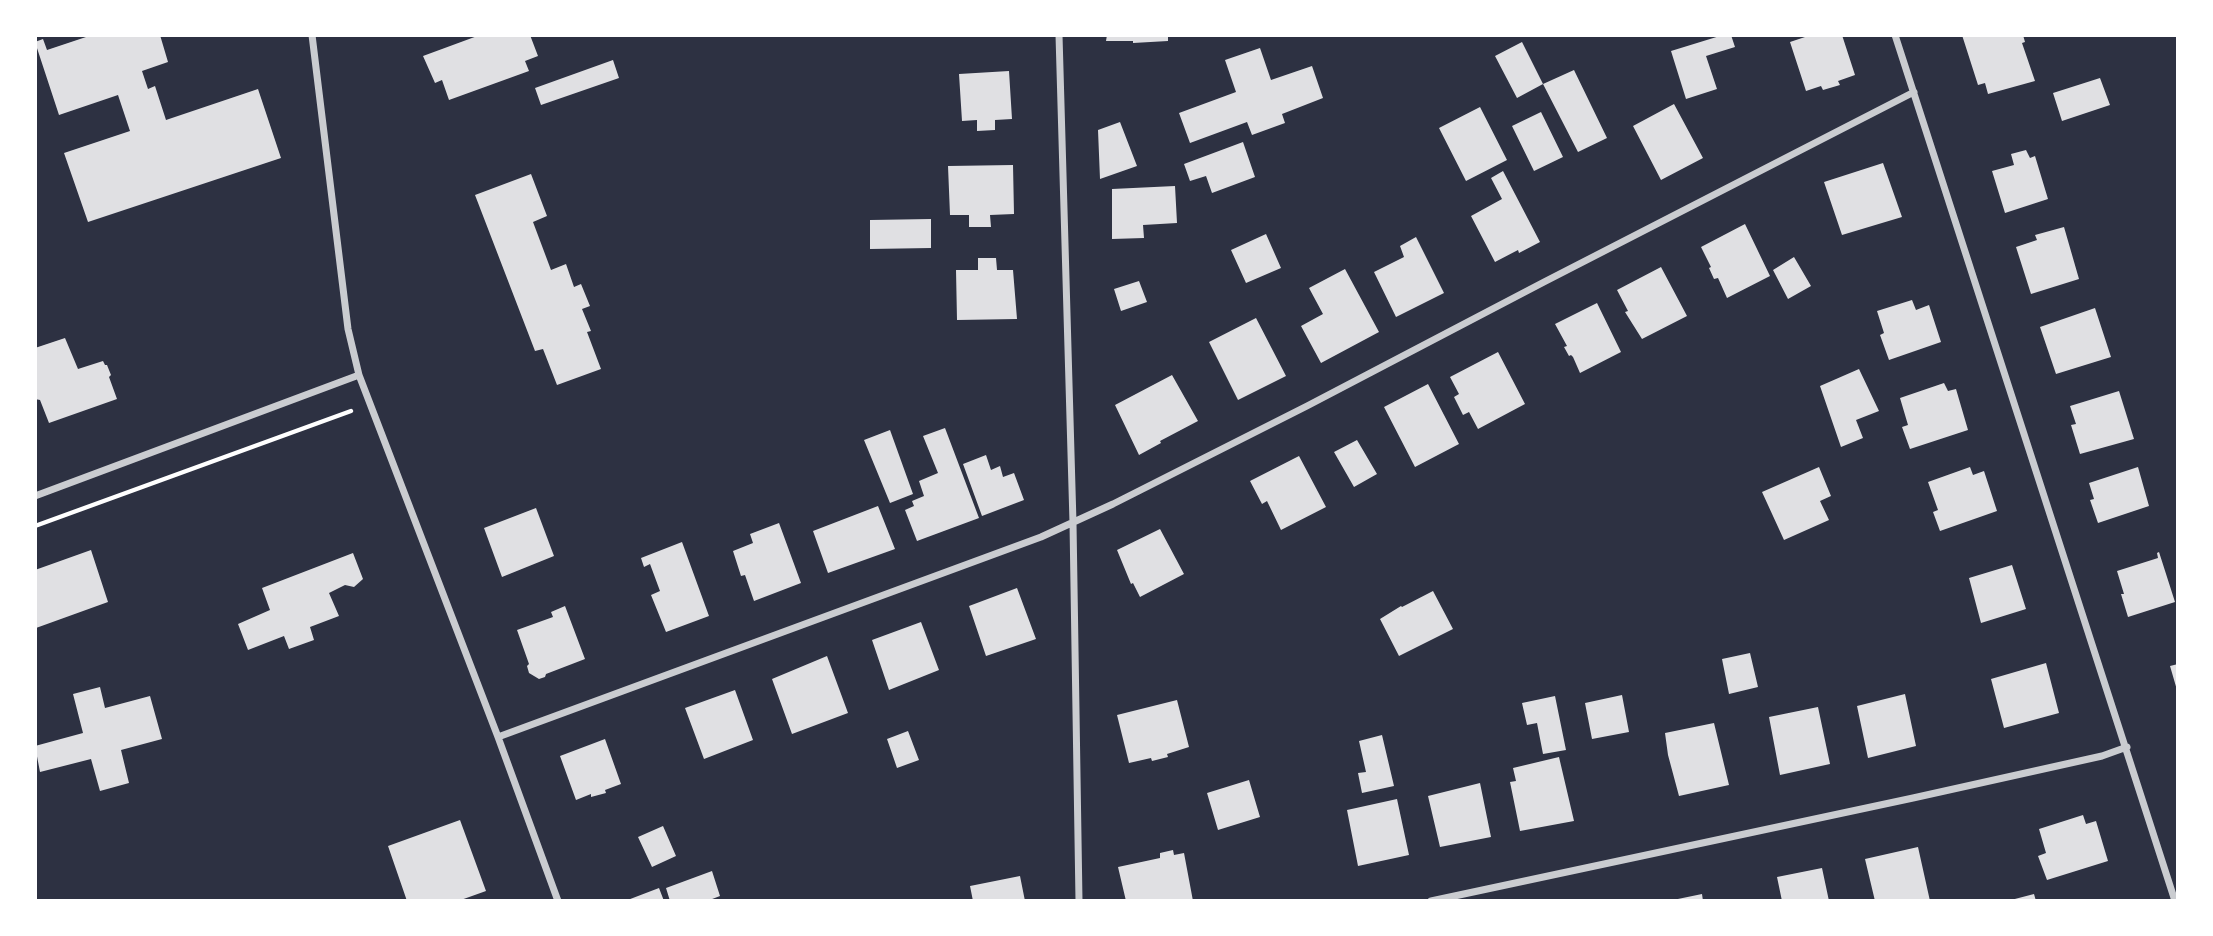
<!DOCTYPE html>
<html>
<head>
<meta charset="utf-8">
<style>
  body { margin:0 }
  #map { position:relative; width:2213px; height:936px; overflow:hidden; background:#2d3142; font-family:"Source Serif 4",serif }
  canvas { display:block }
  .frame { position:absolute; inset:0; border:37px solid #fff; pointer-events:none }
</style>
</head>
<body>
<div id="map">
<canvas width="2213" height="936"></canvas>
<div class="frame"></div>
</div>
<script>
const g = document.querySelector('canvas').getContext('2d');
g.lineJoin = 'round';
function paint(path, color) { g.fillStyle = color; g.fill(path, 'evenodd'); }
const toPath = rows => new Path2D(rows.map(r => 'M' + r).join(''));
function stroke(path, color, width, dash) { g.strokeStyle = color; g.lineWidth = width; g.lineCap = dash ? 'butt' : 'round'; g.setLineDash(dash || []); g.stroke(path); }
paint(toPath([
  [92,35,160,35,168,62,142,71,148,89,155,86,166,120,258,89,281,158,88,222,64,153,130,131,118,95,59,115,35,42,43,39,47,50],
  [480,35,530,35,538,56,525,61,529,71,449,100,442,80,435,83,423,56],
  [1107,35,1168,35,1168,41,1133,43,1133,41,1106,41],
  [1723,35,1731,35,1735,47,1706,56,1717,89,1686,99,1671,51],
  [1811,35,1842,35,1855,75,1838,81,1840,85,1823,90,1821,86,1806,91,1790,42],
  [1962,35,2023,35,2025,42,2022,43,2035,81,1988,94,1985,83,1978,85],
  [1522,42,1543,84,1517,98,1495,56],
  [1260,48,1271,80,1312,66,1323,98,1282,114,1285,123,1252,135,1247,122,1190,143,1179,113,1236,92,1225,60],
  [613,60,619,78,541,105,535,88],
  [1574,70,1607,138,1578,152,1543,84],
  [1009,71,1012,119,995,120,995,130,977,131,977,120,962,121,959,74],
  [2100,78,2110,105,2062,121,2053,93],
  [1674,104,1703,158,1661,180,1633,126],
  [1480,107,1507,160,1466,181,1439,128],
  [1541,112,1563,157,1534,171,1512,126],
  [1120,122,1137,166,1100,179,1098,130],
  [1243,142,1255,177,1212,193,1206,176,1190,181,1184,164],
  [2026,150,2030,158,2035,156,2048,199,2005,213,1992,171,2014,165,2011,154],
  [1883,163,1902,217,1842,235,1824,182],
  [1013,165,1014,214,990,215,991,227,969,227,969,215,950,215,948,166],
  [1503,171,1540,242,1519,253,1518,250,1495,262,1471,216,1502,199,1491,178],
  [531,174,547,216,533,222,551,270,566,264,574,287,581,284,590,306,582,309,591,331,587,332,601,369,557,385,543,349,535,351,475,195],
  [1175,186,1177,223,1143,225,1144,238,1112,239,1112,189],
  [931,219,931,248,870,249,870,220],
  [1745,224,1770,276,1727,298,1718,278,1714,279,1709,268,1711,267,1701,247],
  [2064,227,2079,279,2031,294,2016,247,2037,240,2035,235],
  [1266,234,1281,268,1246,283,1231,250],
  [1416,237,1444,293,1396,317,1374,272,1404,257,1400,246],
  [1794,257,1811,286,1788,299,1773,270],
  [978,258,996,258,997,270,1013,270,1017,319,957,320,956,270,978,270],
  [1661,267,1687,316,1642,339,1625,312,1628,311,1617,290],
  [1345,269,1379,332,1321,363,1301,326,1323,314,1309,288],
  [1139,281,1147,302,1121,311,1114,289],
  [1912,300,1916,310,1929,305,1941,342,1889,360,1880,335,1884,333,1877,311],
  [1597,303,1621,352,1580,373,1573,357,1571,355,1569,356,1564,347,1567,346,1555,324],
  [2095,308,2111,357,2056,374,2040,327],
  [1256,318,1286,376,1238,400,1209,342],
  [65,338,78,369,103,361,105,365,107,365,111,375,109,377,117,399,49,423,40,400,35,399,35,348],
  [1498,352,1525,404,1478,429,1469,412,1463,415,1454,397,1459,394,1450,377],
  [1859,369,1879,411,1856,420,1863,438,1841,447,1820,386],
  [1172,375,1198,421,1160,441,1161,443,1139,455,1115,405],
  [1944,383,1948,391,1956,389,1968,430,1910,449,1902,427,1908,425,1900,398],
  [1428,384,1459,444,1415,467,1384,407],
  [2119,391,2134,439,2080,454,2071,425,2076,424,2070,406],
  [945,428,979,518,917,541,905,510,914,506,912,501,924,496,919,481,938,473,923,436],
  [890,430,913,494,890,503,864,440],
  [1357,440,1377,474,1354,487,1334,452],
  [986,455,991,470,1000,466,1003,477,1014,473,1024,500,982,516,963,464],
  [1299,456,1326,507,1281,530,1267,501,1262,504,1250,481],
  [1819,467,1831,496,1820,501,1829,520,1784,540,1762,492],
  [1970,467,1973,475,1984,471,1997,511,1940,531,1933,512,1938,510,1928,482],
  [2138,467,2149,506,2098,523,2090,500,2094,499,2089,483],
  [878,506,895,549,828,573,813,531],
  [536,508,554,556,502,577,484,528],
  [779,523,801,583,754,601,745,575,741,576,733,551,753,543,750,534],
  [1160,529,1184,574,1140,597,1133,583,1131,584,1117,550],
  [682,542,709,616,666,632,651,595,660,591,650,564,644,567,641,558],
  [91,550,108,602,36,628,35,570],
  [2159,552,2175,602,2128,617,2121,594,2124,594,2117,571,2158,558,2157,553],
  [353,553,363,579,354,587,345,585,329,593,339,616,310,627,314,640,289,649,284,636,248,650,238,624,270,610,262,588],
  [2012,565,2026,609,1981,623,1969,578],
  [1017,588,1036,639,986,656,969,606],
  [1433,591,1453,629,1399,656,1380,619,1401,606,1402,607],
  [565,606,585,659,546,674,545,677,539,679,529,673,527,666,529,664,517,630,553,617,551,612],
  [921,622,939,670,889,690,872,640],
  [1750,653,1758,687,1729,694,1722,659],
  [827,656,848,713,792,734,772,679],
  [2046,663,2059,713,2004,728,1991,679],
  [2178,664,2178,690,2177,690,2170,666],
  [100,687,105,708,150,696,162,739,121,750,129,783,100,791,91,759,40,772,35,746,83,733,73,694],
  [735,690,753,740,704,759,685,708],
  [1905,694,1916,746,1868,758,1857,706],
  [1622,695,1629,732,1592,739,1585,703],
  [1555,696,1566,750,1543,754,1537,723,1527,725,1522,703],
  [1177,700,1189,747,1167,754,1168,757,1152,761,1151,758,1129,763,1117,715],
  [1818,707,1830,764,1780,775,1769,717],
  [1714,723,1729,785,1679,796,1668,755,1665,733],
  [908,731,919,760,897,768,887,739],
  [1382,735,1394,786,1362,793,1358,773,1366,772,1359,741],
  [605,739,621,784,605,790,606,793,591,797,591,794,576,800,560,756],
  [1559,757,1574,821,1520,831,1510,782,1516,781,1513,768],
  [1249,780,1260,817,1218,830,1207,793],
  [1480,783,1491,837,1440,847,1428,796],
  [1397,799,1409,855,1358,866,1347,810],
  [2083,815,2086,824,2096,821,2108,861,2047,880,2038,856,2046,853,2039,829],
  [460,820,486,891,458,901,407,901,388,846],
  [663,826,676,856,652,867,638,837],
  [1918,847,1930,901,1875,901,1865,859],
  [1173,850,1174,855,1184,853,1193,901,1126,901,1118,867,1160,858,1160,853],
  [1822,868,1829,901,1782,901,1777,877],
  [712,871,720,896,707,901,670,901,666,888],
  [1020,876,1025,901,973,901,970,886],
  [659,888,664,901,625,901],
  [1702,894,1703,901,1673,901,1673,900],
  [2034,894,2036,901,2011,901,2011,900]
]), '#e0e0e3');
stroke(toPath([
  [35,526,351,411]
]), '#fff', 4.5);
stroke(toPath([
  [312,35,348,329,359,375,498,737,558,901],
  [1059,35,1073,523,1079,901],
  [1895,35,2175,901],
  [35,496,359,375],
  [498,737,1041,537,1113,504,1307,406,1544,282,1914,92],
  [1431,901,1913,798,2102,756,2127,747]
]), '#caccd0', 7);
</script>
</body>
</html>
